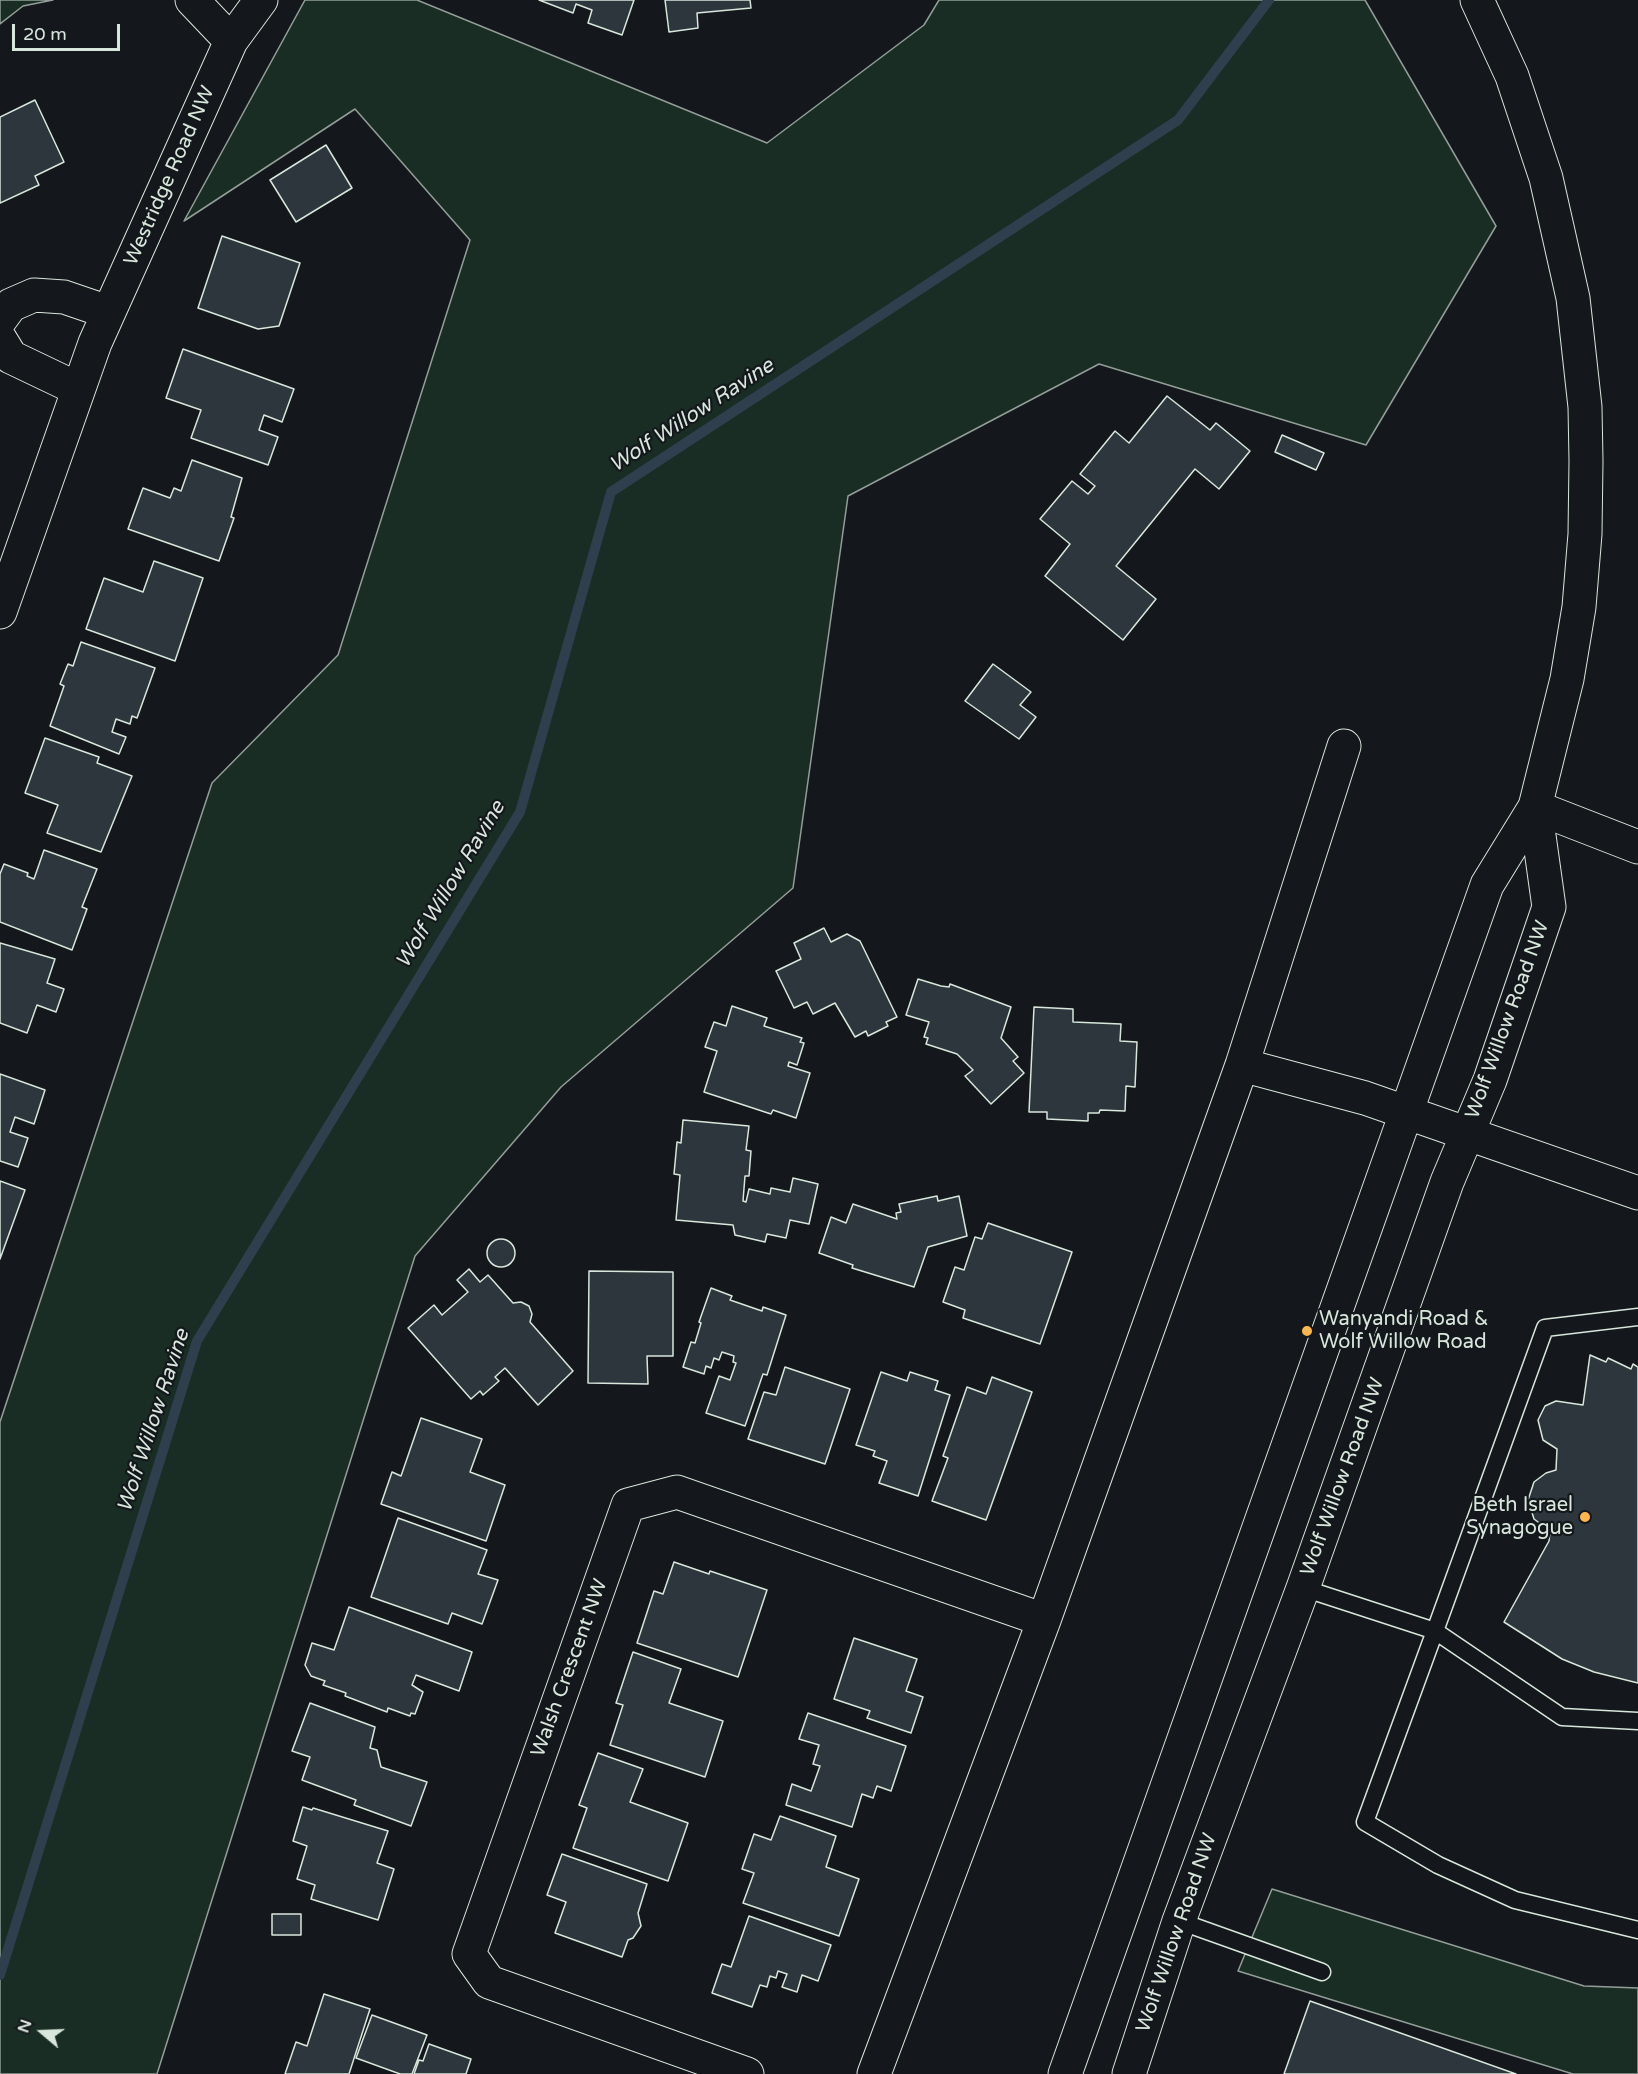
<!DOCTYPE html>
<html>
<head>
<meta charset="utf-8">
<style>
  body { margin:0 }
  #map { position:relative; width:1638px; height:2074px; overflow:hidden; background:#14181c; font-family:"Varela Round",sans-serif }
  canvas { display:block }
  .north { position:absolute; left:12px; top:2002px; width:60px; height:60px; -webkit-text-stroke:4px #14181c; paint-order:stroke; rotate:289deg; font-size:16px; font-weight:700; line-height:24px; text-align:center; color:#d8e6dc }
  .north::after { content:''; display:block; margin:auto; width:21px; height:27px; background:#d8e6dc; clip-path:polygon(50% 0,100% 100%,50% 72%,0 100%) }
  .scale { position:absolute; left:12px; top:24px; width:108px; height:27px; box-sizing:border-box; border:3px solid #d8e6dc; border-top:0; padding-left:8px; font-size:18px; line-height:21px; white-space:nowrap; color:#d8e6dc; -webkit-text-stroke:4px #14181c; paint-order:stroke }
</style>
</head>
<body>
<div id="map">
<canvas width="1638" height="2074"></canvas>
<div class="north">N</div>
<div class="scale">20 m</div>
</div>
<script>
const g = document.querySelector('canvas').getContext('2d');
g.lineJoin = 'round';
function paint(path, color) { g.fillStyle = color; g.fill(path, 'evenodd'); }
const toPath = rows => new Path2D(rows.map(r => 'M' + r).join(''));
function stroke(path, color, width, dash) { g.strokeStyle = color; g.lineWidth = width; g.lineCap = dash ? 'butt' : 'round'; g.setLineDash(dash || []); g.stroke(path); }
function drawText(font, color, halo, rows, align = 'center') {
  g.font = font + ' "Varela Round",sans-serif'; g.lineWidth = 4.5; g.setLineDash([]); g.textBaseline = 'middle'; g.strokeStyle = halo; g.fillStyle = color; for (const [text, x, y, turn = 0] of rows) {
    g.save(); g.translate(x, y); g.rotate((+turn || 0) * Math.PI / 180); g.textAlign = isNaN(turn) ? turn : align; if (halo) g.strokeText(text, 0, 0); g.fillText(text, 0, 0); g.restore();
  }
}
const green = toPath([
  [0,0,53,0,23,6,0,24,0,0],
  [305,0,417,0,767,143,924,25,939,0,1365,0,1496,226,1366,445,1099,364,848,496,793,888,561,1087,415,1256,157,2074,0,2074,0,1422,212,783,338,655,470,240,355,109,184,221,305,0],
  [1272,1889,1584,1986,1638,1988,1638,2074,1573,2074,1238,1971,1272,1889]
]);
paint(green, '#1a2d24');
stroke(green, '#939e99', 1.5);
stroke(toPath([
  [0,1975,197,1341,520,812,611,492,1178,120,1269,0]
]), '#2f3f4d', 10);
const building = toPath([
  [539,0,634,0,622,35,588,23,592,10,576,4,573,13,539,0],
  [665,0,750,0,751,8,697,13,698,28,669,32,665,0],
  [35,100,64,162,35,176,39,185,0,203,0,117,35,100],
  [326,145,352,188,296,222,270,180,326,145],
  [222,236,300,263,279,326,258,329,198,308,222,236],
  [183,349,294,389,282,422,264,415,259,430,278,437,268,465,191,438,201,410,166,398,183,349],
  [1167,396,1210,430,1216,423,1250,451,1219,489,1195,469,1116,566,1156,599,1123,640,1045,576,1070,544,1040,519,1072,481,1088,494,1095,486,1080,474,1115,431,1129,443,1167,396],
  [1282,435,1324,453,1316,470,1275,452,1282,435],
  [192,460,242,478,231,517,234,518,219,561,128,529,143,488,170,498,174,488,181,491,192,460],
  [154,561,203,578,175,661,86,629,104,578,143,592,154,561],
  [81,642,155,668,137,718,132,716,130,724,116,719,112,732,126,737,119,754,50,726,64,686,60,684,68,664,73,666,81,642],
  [993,664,1031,692,1020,705,1036,717,1019,739,965,701,993,664],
  [45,738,99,757,97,763,132,776,101,852,47,833,58,805,25,793,45,738],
  [44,850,97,869,82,907,87,909,72,950,0,922,0,874,4,864,28,873,27,876,34,879,44,850],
  [824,928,831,942,847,934,860,941,897,1017,886,1022,888,1026,868,1036,866,1031,855,1037,835,1003,813,1014,807,1002,794,1008,776,971,801,959,794,943,824,928],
  [0,943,55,959,47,983,64,989,56,1012,37,1005,27,1033,0,1023,0,943],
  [918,979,941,986,949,987,950,984,1011,1007,1001,1038,1018,1057,1013,1061,1024,1073,991,1104,965,1076,973,1070,957,1054,926,1044,928,1038,924,1037,929,1022,906,1015,918,979],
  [732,1006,767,1018,764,1026,802,1038,800,1042,804,1043,797,1065,789,1062,788,1066,810,1073,796,1118,773,1110,771,1114,704,1092,717,1051,705,1047,714,1022,726,1026,732,1006],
  [1034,1007,1073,1009,1073,1022,1121,1024,1120,1041,1137,1042,1135,1087,1126,1086,1125,1111,1100,1110,1099,1113,1088,1113,1088,1121,1047,1119,1047,1112,1029,1112,1034,1007],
  [0,1074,45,1090,34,1124,15,1117,10,1132,28,1138,18,1167,0,1161,0,1074],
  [683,1120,749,1126,746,1150,751,1151,749,1176,745,1176,743,1201,746,1202,749,1189,770,1194,771,1188,790,1192,793,1178,818,1184,809,1224,790,1220,786,1238,767,1234,765,1242,735,1235,733,1225,676,1220,680,1175,674,1174,677,1142,681,1143,683,1120],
  [0,1181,25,1190,0,1259,0,1181],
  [937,1196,938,1201,959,1196,967,1236,928,1247,914,1287,852,1268,853,1265,819,1253,831,1217,846,1223,853,1204,897,1219,896,1213,901,1212,899,1204,937,1196],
  [988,1223,1072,1252,1040,1344,963,1318,965,1310,943,1302,955,1267,964,1270,975,1237,982,1239,988,1223],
  '487 1253a14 14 0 1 1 28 0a14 14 0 1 1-28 0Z',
  [469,1269,480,1282,488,1275,513,1303,521,1302,529,1306,532,1314,530,1322,573,1371,538,1405,505,1368,495,1377,499,1381,483,1395,480,1391,471,1399,408,1328,434,1305,442,1315,468,1292,457,1280,469,1269],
  [589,1271,673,1272,673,1356,647,1356,648,1384,588,1383,589,1271],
  [711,1288,732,1296,730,1300,762,1311,763,1307,786,1315,767,1375,763,1374,745,1426,706,1413,719,1376,730,1380,736,1363,733,1362,734,1356,722,1352,719,1360,714,1358,711,1368,706,1366,704,1374,683,1367,691,1342,695,1343,701,1323,699,1322,711,1288],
  [1590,1355,1606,1362,1608,1358,1631,1369,1633,1364,1638,1367,1638,1683,1594,1672,1562,1659,1504,1622,1549,1541,1550,1531,1534,1519,1528,1500,1534,1482,1546,1473,1556,1470,1557,1449,1543,1440,1538,1420,1545,1406,1556,1401,1583,1405,1590,1355],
  [785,1367,850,1389,825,1464,748,1439,764,1392,776,1395,785,1367],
  [881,1372,907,1381,910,1372,938,1381,935,1390,950,1395,918,1496,879,1483,887,1461,873,1456,875,1451,856,1445,881,1372],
  [992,1377,1032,1392,986,1520,932,1501,948,1458,943,1456,967,1387,986,1394,992,1377],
  [421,1418,482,1439,470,1472,505,1485,486,1541,381,1504,392,1472,401,1476,421,1418],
  [398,1518,487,1550,478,1574,498,1580,482,1624,452,1613,448,1624,371,1597,398,1518],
  [674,1562,709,1574,710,1571,767,1590,738,1677,637,1643,654,1591,663,1594,674,1562],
  [349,1607,472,1652,459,1691,416,1675,412,1685,423,1692,415,1714,411,1713,410,1716,388,1708,387,1712,345,1696,346,1693,323,1685,325,1681,311,1676,305,1665,312,1643,334,1650,349,1607],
  [854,1638,917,1659,906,1691,923,1697,911,1733,867,1718,870,1711,834,1699,854,1638],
  [633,1652,681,1669,669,1703,723,1721,705,1777,610,1745,623,1705,616,1703,633,1652],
  [310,1703,375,1727,370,1748,377,1750,381,1767,427,1782,411,1826,354,1805,356,1800,302,1780,310,1757,292,1751,310,1703],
  [808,1713,906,1746,891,1791,877,1786,873,1798,862,1794,852,1827,786,1805,792,1784,811,1791,820,1766,813,1764,819,1745,799,1739,808,1713],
  [598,1753,643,1769,630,1802,688,1823,668,1881,573,1848,587,1808,579,1805,598,1753],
  [303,1807,312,1810,313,1808,388,1831,377,1863,394,1869,378,1920,311,1899,315,1885,297,1879,307,1846,293,1841,303,1807],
  [780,1816,836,1836,826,1867,859,1879,839,1936,743,1903,754,1873,742,1869,754,1834,771,1840,780,1816],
  [562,1854,647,1884,638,1913,641,1926,633,1938,628,1940,622,1957,555,1933,566,1902,547,1895,562,1854],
  [272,1914,301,1914,301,1935,272,1935,272,1914],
  [749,1916,831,1945,818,1981,802,1975,797,1992,782,1987,787,1974,778,1971,776,1978,770,1976,767,1987,760,1985,752,2007,712,1993,722,1964,731,1967,749,1916],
  [324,1994,370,2009,349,2074,285,2074,296,2042,307,2046,324,1994],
  [1310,2001,1516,2074,1284,2074,1310,2001],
  [372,2015,427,2035,412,2074,400,2074,356,2058,372,2015],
  [429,2044,471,2059,466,2074,414,2074,419,2060,423,2061,429,2044]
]);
paint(building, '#2c363c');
stroke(building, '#d8e6dc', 1.5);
const lane = toPath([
  [1303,1588,1435,1631,1545,1328,1638,1317],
  [1638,1721,1562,1717,1435,1631,1365,1822,1438,1865,1515,1900,1638,1930],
  [1179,1921,1322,1972]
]);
const street = toPath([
  [192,0,231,41],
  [0,320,11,305,34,295,64,297,108,312],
  [0,339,11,357,78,389],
  [0,612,95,343,231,41,261,0],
  [1535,807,1638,847],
  [1242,1065,1365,1098,1408,1113],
  [747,2074,489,1982,469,1954,628,1505,677,1492,1044,1620],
  [874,2074,1044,1620,1242,1065,1344,746]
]);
const secondary = toPath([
  [1408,1113,1638,1193],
  [1065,2074,1487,885,1535,807,1567,679,1579,607,1585,534,1586,461,1585,407,1573,298,1546,178,1512,76,1477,0],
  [1129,2074,1179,1921,1303,1588,1447,1182,1490,1080,1549,907,1535,807]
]);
stroke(lane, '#d8e6dc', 19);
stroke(street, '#d8e6dc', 35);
stroke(secondary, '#d8e6dc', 35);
stroke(lane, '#14181c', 16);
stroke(street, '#14181c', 33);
stroke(secondary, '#14181c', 33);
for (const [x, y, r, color] of [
  [1307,1331,6,"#ffb74d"],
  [1585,1517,6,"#ffb74d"]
]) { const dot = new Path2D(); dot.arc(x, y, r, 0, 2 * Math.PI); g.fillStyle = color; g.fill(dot); stroke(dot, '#14181c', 2); }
drawText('20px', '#d8e6dc', '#14181c', [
  ["Westridge Road NW",170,176,-66],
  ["Wolf Willow Road NW",1508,1020,-70],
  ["Wolf Willow Road NW",1343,1477,-70],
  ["Walsh Crescent NW",570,1668,-70],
  ["Wolf Willow Road NW",1177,1933,-71]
]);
drawText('20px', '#d8e6dc', '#14181c', [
  ["Wanyandi Road &",1319,1320],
  ["Wolf Willow Road",1319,1343],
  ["Beth Israel",1573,1506,"right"],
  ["Synagogue",1573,1529,"right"]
], 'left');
drawText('italic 21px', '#d8e6dc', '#14181c', [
  ["Wolf Willow Ravine",692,416,-33],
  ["Wolf Willow Ravine",451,885,-59],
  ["Wolf Willow Ravine",154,1421,-72]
]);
</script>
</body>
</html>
